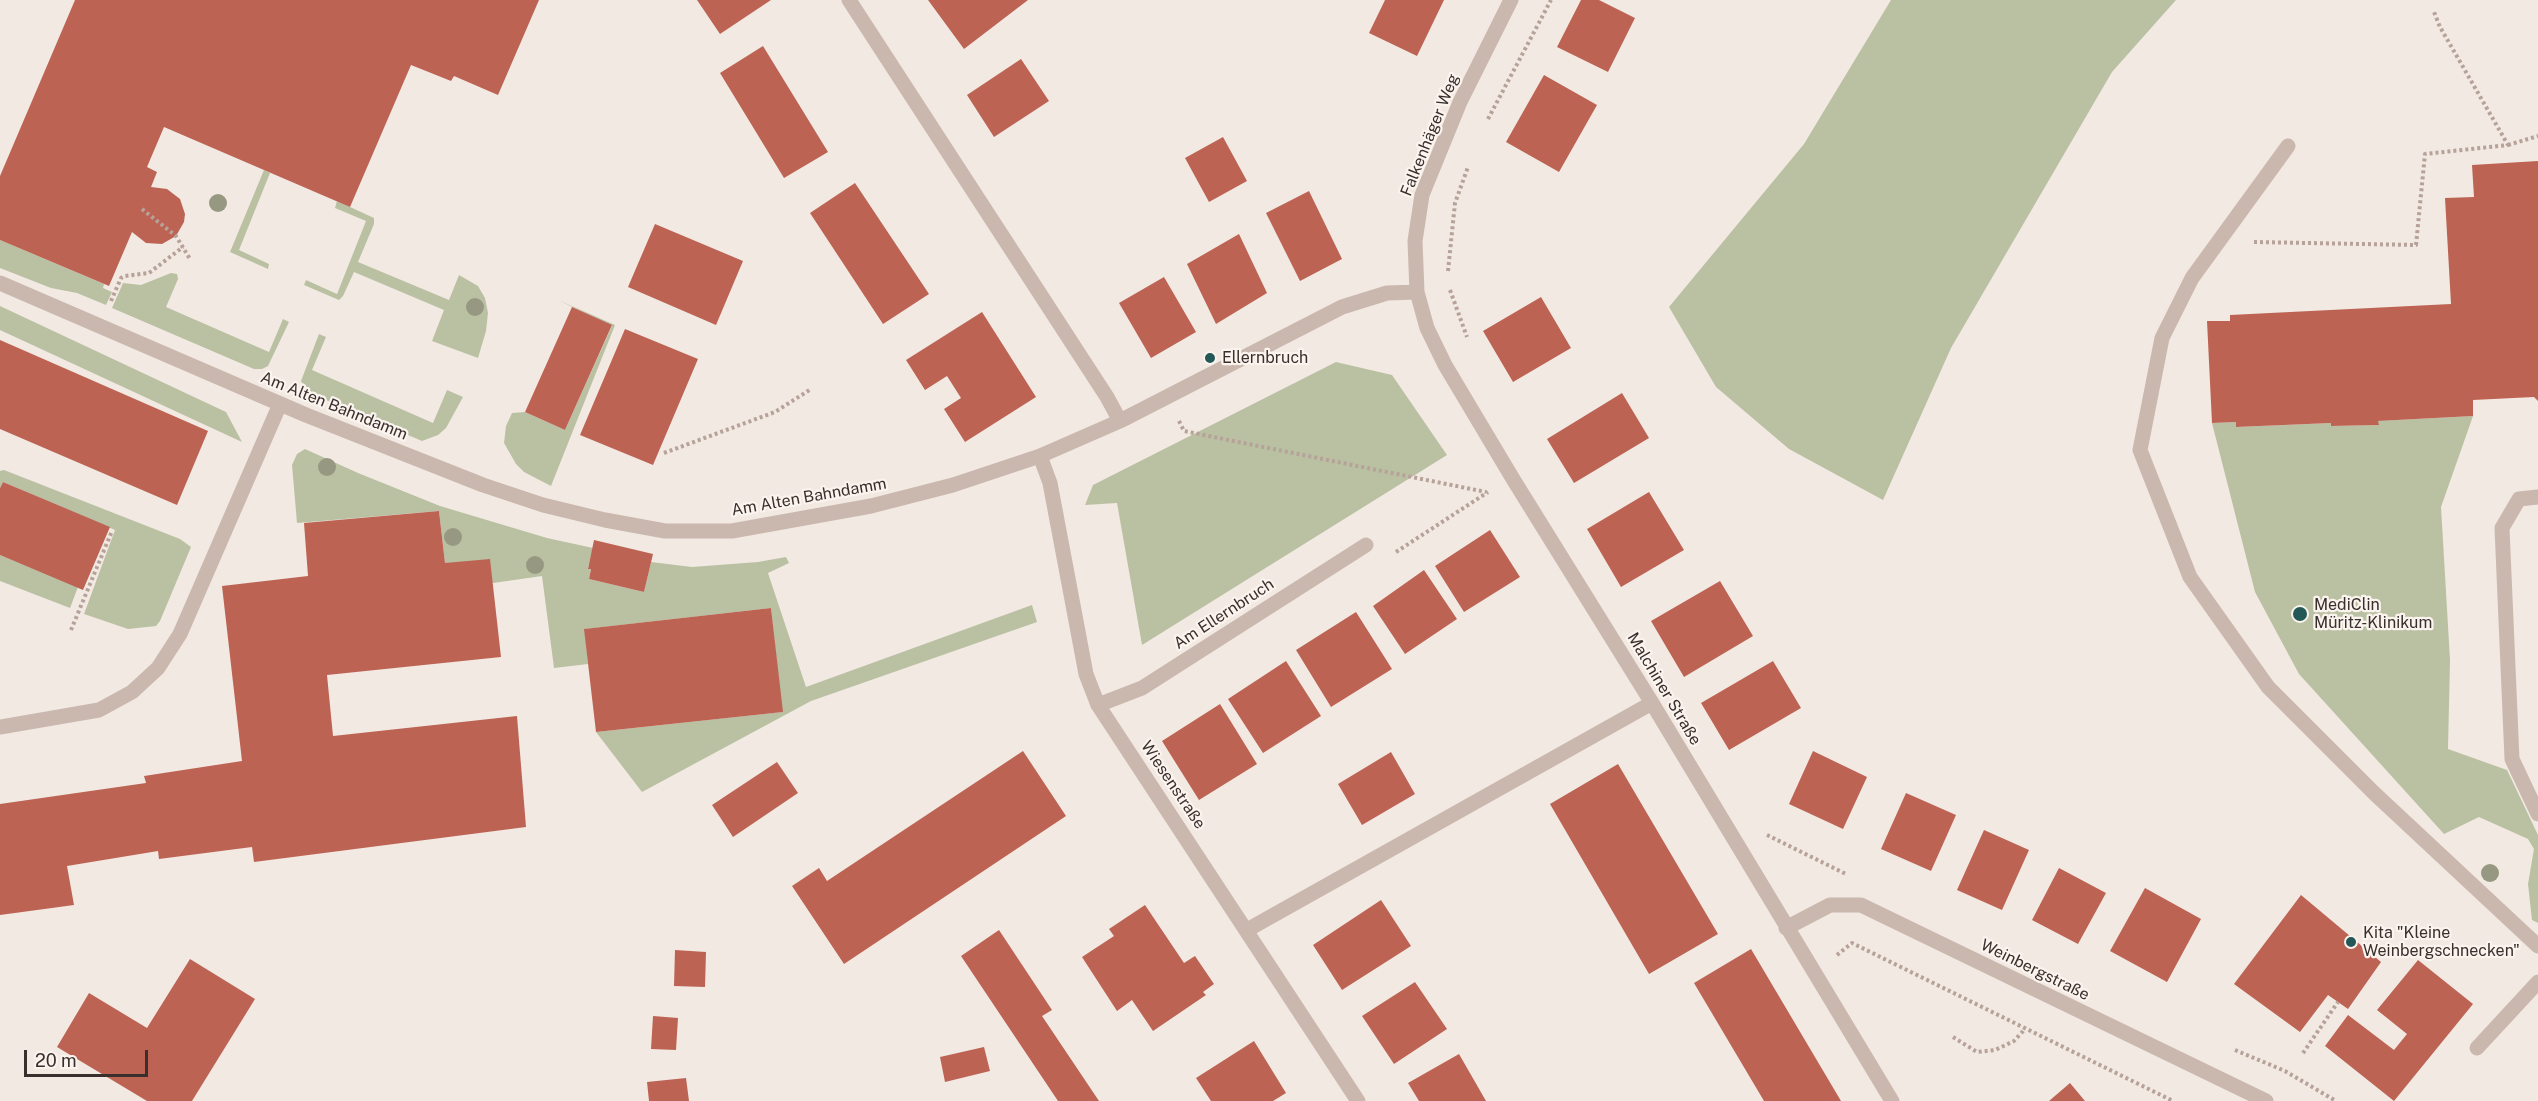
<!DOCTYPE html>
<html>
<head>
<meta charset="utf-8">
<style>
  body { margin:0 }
  #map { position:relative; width:2538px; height:1101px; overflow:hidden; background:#f2e9e2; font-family:"Public Sans",sans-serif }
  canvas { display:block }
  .scale { position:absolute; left:24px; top:1050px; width:124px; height:27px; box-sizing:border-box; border:3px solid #392f2c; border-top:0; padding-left:8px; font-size:18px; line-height:21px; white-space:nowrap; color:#392f2c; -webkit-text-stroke:4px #faf3ee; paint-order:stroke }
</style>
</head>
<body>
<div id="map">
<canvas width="2538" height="1101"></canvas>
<div class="scale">20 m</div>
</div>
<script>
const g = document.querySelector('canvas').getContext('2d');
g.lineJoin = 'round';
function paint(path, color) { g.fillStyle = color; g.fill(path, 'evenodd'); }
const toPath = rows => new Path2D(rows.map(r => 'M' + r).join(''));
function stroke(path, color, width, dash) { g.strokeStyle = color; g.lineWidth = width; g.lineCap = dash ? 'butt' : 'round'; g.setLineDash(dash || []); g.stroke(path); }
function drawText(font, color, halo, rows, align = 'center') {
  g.font = font + ' "Public Sans",sans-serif'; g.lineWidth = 4.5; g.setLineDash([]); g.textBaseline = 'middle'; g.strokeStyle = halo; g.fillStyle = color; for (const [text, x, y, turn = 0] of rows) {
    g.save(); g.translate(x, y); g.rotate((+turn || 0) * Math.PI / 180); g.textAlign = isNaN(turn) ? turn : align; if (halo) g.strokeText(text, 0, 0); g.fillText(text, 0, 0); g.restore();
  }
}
paint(toPath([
  [1891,0,2176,0,2112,72,1951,348,1883,500,1789,449,1716,387,1669,307,1804,144],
  [264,170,270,173,239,250,269,264,268,269,230,252],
  [337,201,374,218,374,224,358,262,449,300,459,275,478,286,485,298,488,313,486,331,478,358,432,341,444,310,354,272,343,296,339,300,304,285,306,280,337,294,366,221,335,208],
  [0,240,104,284,103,288,112,292,106,305,77,293,51,288,0,268],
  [171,273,177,274,178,279,166,307,269,352,283,319,289,322,268,366,262,369,254,369,112,308,123,283,141,285],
  [558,300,615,325,551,486,524,472,516,464,504,443,506,426,512,413,525,412,565,430,612,326],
  [0,306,226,412,242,442,0,330],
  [319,334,326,337,312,370,433,423,447,390,463,397,446,428,438,435,422,441,307,392,301,381],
  [1336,362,1392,375,1447,455,1142,645,1117,503,1085,505,1093,485],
  [2473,416,2441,507,2450,660,2448,749,2507,770,2538,835,2538,923,2532,920,2528,884,2534,849,2528,839,2479,817,2444,834,2299,674,2255,592,2212,423,2236,422,2236,427,2331,423,2332,426,2378,425,2378,421],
  [305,449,358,473,440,506,547,538,593,548,588,568,591,569,589,579,644,592,651,562,692,567,758,562,786,557,789,563,768,573,806,687,1032,605,1037,622,811,701,642,792,596,732,782,712,771,608,585,629,588,664,554,668,542,576,493,583,445,563,439,511,297,523,292,465,297,454],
  [4,470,180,539,191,547,160,621,156,626,128,629,84,614,115,530,3,482,0,488,0,471],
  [0,555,78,587,70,608,0,581]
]), '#bac1a2');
paint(toPath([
  [75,0,539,0,498,95,454,76,451,81,411,65,350,207,164,127,147,167,157,172,151,187,167,189,180,199,185,214,184,222,176,236,162,244,146,243,132,232,109,286,0,240,0,176],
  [697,0,771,0,720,34],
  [928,0,1028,0,964,49],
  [1385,0,1444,0,1417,56,1369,33],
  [1581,0,1599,0,1635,18,1608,72,1557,47],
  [763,46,828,152,784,178,720,73],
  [1021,59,1049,101,994,137,967,95],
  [1544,75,1597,105,1559,172,1506,142],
  [1223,137,1247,181,1209,202,1185,158],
  [2538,161,2538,401,2534,397,2473,400,2473,416,2378,421,2379,425,2331,426,2331,423,2236,427,2236,422,2212,423,2207,321,2230,321,2230,315,2451,304,2445,198,2474,197,2472,165],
  [855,183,929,294,883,324,810,213],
  [1309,191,1342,259,1300,281,1266,213],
  [655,224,743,261,716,325,628,287],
  [1239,234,1267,293,1216,324,1187,264],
  [1164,277,1196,332,1151,358,1119,303],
  [1541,297,1571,348,1513,382,1483,331],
  [572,307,612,325,565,430,525,412],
  [982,312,1036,397,965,442,944,409,961,398,947,376,925,390,906,360],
  [625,329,698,359,653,465,580,435],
  [0,340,208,431,177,505,0,429],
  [1622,393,1649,438,1574,483,1547,439],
  [3,482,110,527,83,590,0,555,0,488],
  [1649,492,1684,550,1621,587,1587,529],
  [439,511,445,563,490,559,501,657,327,675,333,736,517,716,526,827,254,862,252,847,159,859,158,851,67,866,74,905,0,915,0,804,146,783,144,776,242,761,222,586,308,576,304,523],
  [1490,530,1520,577,1464,612,1435,566],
  [594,540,653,554,644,592,589,579,591,569,588,569],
  [1424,570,1457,619,1405,654,1373,606],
  [1720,581,1753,636,1684,677,1651,621],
  [771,608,783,712,596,732,584,629],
  [1356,612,1392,669,1331,707,1296,650],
  [1286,661,1321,716,1263,753,1228,699],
  [1773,661,1801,708,1729,750,1701,703],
  [1220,704,1257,764,1199,800,1162,741],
  [1023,751,1066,816,844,964,792,886,819,868,827,881],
  [1813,751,1867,777,1843,829,1789,804],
  [1391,752,1415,794,1362,825,1338,784],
  [777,762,798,793,733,837,712,805],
  [1618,764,1718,934,1649,974,1550,804],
  [1906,793,1956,815,1931,871,1881,849],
  [1984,830,2029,850,2002,910,1957,890],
  [2059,868,2106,893,2078,944,2032,920],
  [2145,888,2201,919,2167,982,2110,951],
  [2301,895,2381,962,2348,1009,2328,995,2300,1032,2234,984],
  [1381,900,1411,946,1342,990,1313,945],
  [1145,905,1184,963,1195,956,1214,984,1203,992,1206,995,1153,1031,1132,1000,1117,1011,1082,957,1114,936,1109,929],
  [999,930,1052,1010,1042,1016,1099,1101,1058,1101,961,956],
  [1751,949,1841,1101,1764,1101,1694,983],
  [675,950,706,952,705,987,674,986],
  [190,959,255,999,192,1101,147,1101,57,1047,89,993,147,1028],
  [2418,960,2473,1004,2394,1101,2325,1046,2348,1015,2394,1050,2407,1034,2377,1010],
  [1415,982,1447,1029,1394,1064,1362,1016],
  [653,1016,678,1018,676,1050,651,1049],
  [1254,1041,1286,1093,1273,1101,1211,1101,1196,1078],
  [984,1047,990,1071,945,1082,940,1057],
  [1459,1054,1486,1101,1419,1101,1408,1083],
  [686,1078,689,1101,649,1101,647,1082],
  [2070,1083,2085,1101,2049,1101]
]), '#bd6354');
stroke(toPath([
  [1488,119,1551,0],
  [2508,145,2538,136],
  [142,209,176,236,190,259],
  [2254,242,2416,245,2425,154,2508,145,2440,27,2434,12],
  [1448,271,1455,203,1468,167],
  [1450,290,1467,337],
  [111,301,121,278,125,276,149,273,183,247],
  [1179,421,1184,431,1486,492],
  [664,453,775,412,811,389],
  [1396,552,1488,492],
  [71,630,112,531],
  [1767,835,1846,874],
  [1837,955,1852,943,2173,1101],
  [1953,1037,1977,1052,1995,1050,2014,1041,2025,1029],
  [2235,1050,2285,1071,2336,1101],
  [2303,1053,2338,1002]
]), '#b6a298', 4, [3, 3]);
stroke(toPath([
  [2288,146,2192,278,2162,338,2140,450,2190,577,2268,687,2374,793,2538,946],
  [0,283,306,415,483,485,543,505,605,520,665,531,732,531,871,506,953,485,1040,456],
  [2538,497,2519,499,2502,528,2512,759,2538,814],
  [0,727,99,710,132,692,158,668,180,634,280,404],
  [1247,930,1652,703],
  [2477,1048,2538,982]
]), '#cab8ae', 15);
stroke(toPath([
  [849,0,1107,397,1120,421],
  [1511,0,1460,102,1422,195,1415,241,1417,292,1427,328,1445,365,1513,479,1652,703,1892,1101],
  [1098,705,1142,688,1366,545],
  [1786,928,1830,905,1861,905,2266,1101],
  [1358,1101,1098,705,1086,674,1050,483,1040,456,1120,421,1342,307,1387,293,1417,292]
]), '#cab8ae', 15);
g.fillStyle = '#979881';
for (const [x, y] of [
  [218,203],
  [475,307],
  [327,467],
  [453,537],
  [535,565],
  [2490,873]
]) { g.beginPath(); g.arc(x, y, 9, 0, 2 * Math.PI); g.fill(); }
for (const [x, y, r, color] of [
  [1210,358,6,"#245856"],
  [2300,614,8,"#245856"],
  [2351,942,6,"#245856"]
]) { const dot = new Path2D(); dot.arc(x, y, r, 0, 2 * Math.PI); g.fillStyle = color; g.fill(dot); stroke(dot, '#faf3ee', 2); }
drawText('16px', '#392f2c', '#faf3ee', [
  ["Falkenhäger Weg",1430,135,-68],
  ["Am Alten Bahndamm",334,406,22],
  ["Am Alten Bahndamm",809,497,-10],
  ["Am Ellernbruch",1224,614,-33],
  ["Malchiner Straße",1664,689,59],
  ["Wiesenstraße",1173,785,56],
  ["Weinbergstraße",2035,970,26]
]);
drawText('16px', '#392f2c', '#faf3ee', [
  ["Ellernbruch",1222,358],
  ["MediClin",2314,605],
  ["Müritz-Klinikum",2314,623],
  ["Kita \"Kleine",2363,933],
  ["Weinbergschnecken\"",2363,951]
], 'left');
</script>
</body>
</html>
